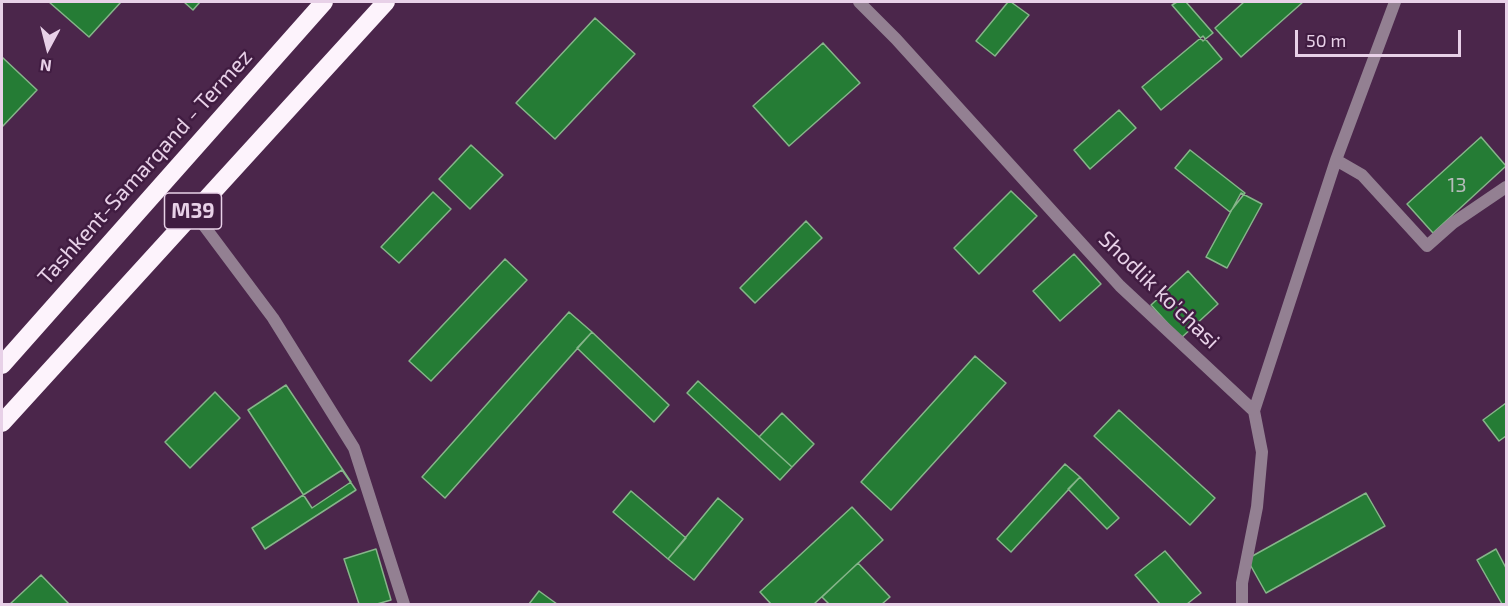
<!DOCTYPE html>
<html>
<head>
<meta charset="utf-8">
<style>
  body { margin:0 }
  #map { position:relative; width:1508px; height:606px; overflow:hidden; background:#4b264b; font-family:"Exo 2",sans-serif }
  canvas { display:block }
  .frame { position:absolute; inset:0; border:3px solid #e8d1e8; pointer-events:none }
  .north { position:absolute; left:18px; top:18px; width:60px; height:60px; -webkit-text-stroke:4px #401c41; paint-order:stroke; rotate:187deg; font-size:16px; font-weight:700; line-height:24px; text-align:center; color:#e8d1e8 }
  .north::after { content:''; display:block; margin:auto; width:21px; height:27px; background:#e8d1e8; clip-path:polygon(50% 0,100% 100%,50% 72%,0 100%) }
  .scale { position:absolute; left:1295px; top:30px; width:166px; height:27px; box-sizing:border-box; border:3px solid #e8d1e8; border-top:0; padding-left:8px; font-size:18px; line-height:21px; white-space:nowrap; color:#e8d1e8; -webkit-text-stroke:4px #401c41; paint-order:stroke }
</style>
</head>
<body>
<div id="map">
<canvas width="1508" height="606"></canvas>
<div class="frame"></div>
<div class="north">N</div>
<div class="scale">50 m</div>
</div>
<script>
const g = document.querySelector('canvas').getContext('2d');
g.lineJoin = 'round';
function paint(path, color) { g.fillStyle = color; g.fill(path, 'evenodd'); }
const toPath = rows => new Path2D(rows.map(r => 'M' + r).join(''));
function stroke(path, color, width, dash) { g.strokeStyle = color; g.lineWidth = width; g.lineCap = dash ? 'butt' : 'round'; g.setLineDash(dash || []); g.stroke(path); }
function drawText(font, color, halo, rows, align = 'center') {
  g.font = font + ' "Exo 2",sans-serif'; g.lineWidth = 5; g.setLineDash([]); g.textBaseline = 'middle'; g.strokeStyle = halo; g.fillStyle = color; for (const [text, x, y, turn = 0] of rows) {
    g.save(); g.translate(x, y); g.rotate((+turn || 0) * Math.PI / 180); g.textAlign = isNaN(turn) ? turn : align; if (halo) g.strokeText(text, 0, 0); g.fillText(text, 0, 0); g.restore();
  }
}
const building = toPath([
  [49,2,121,2,89,37,49,2],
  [184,2,200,2,193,10,184,2],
  [1008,2,1011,2,1029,15,995,56,976,41,1008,2],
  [1177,2,1186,2,1213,33,1203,41,1172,5,1177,2],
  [1244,2,1303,2,1241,57,1215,28,1244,2],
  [595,18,635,54,555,139,516,103,595,18],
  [1203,36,1222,59,1161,110,1142,87,1203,36],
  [823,43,860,83,789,146,753,106,823,43],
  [2,57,37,90,2,127,2,57],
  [1119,110,1136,128,1090,169,1074,150,1119,110],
  [1481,137,1506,166,1433,233,1407,204,1481,137],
  [471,145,503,175,470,209,439,179,471,145],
  [1190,150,1245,193,1230,212,1175,168,1190,150],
  [1011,191,1037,216,979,274,954,248,1011,191],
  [433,192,451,209,399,263,381,247,433,192],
  [1241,193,1262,204,1227,268,1206,257,1241,193],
  [806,221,822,238,755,303,740,288,806,221],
  [1074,254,1101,284,1060,321,1033,291,1074,254],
  [505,259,527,280,431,381,409,361,505,259],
  [1188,271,1218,304,1181,338,1151,305,1188,271],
  [569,312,592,332,445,498,422,477,569,312],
  [592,332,669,405,654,422,577,348,592,332],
  [975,356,1006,383,891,510,861,482,975,356],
  [698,381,792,467,780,480,687,393,698,381],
  [286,385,351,482,312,508,248,410,286,385],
  [215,392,240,418,190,468,165,442,215,392],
  [1506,403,1506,436,1499,441,1483,420,1506,403],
  [1119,410,1215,498,1190,525,1094,436,1119,410],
  [782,413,814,444,792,467,759,437,782,413],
  [1065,464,1080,477,1011,552,997,539,1065,464],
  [342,470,356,490,265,549,252,528,342,470],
  [1080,477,1119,518,1107,529,1068,489,1080,477],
  [631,491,686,538,668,559,613,512,631,491],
  [1366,493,1385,526,1266,593,1247,559,1366,493],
  [718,498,743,519,694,580,668,559,718,498],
  [852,507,883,540,814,604,771,604,760,592,852,507],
  [376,549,391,600,377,604,359,604,344,559,376,549],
  [1496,549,1506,568,1506,604,1502,604,1477,560,1496,549],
  [1165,551,1201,593,1187,604,1160,604,1135,575,1165,551],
  [858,563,890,597,882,604,829,604,822,597,858,563],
  [41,575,69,604,10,604,41,575],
  [539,591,557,604,529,604,539,591]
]);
paint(building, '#257c35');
stroke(building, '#86b58a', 1.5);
stroke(toPath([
  [859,2,896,39,1120,286,1254,411,1336,160,1362,175,1427,246,1453,223,1506,187],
  [1336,160,1395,2],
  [193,211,273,318,354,448,404,604],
  [1242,604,1242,583,1257,507,1262,452,1254,411]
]), '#938092', 12);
stroke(toPath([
  [2,365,324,2],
  [2,423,386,2]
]), '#fdf3fc', 18);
drawText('20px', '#b7bcbb', null, [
  ["13",1457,185]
]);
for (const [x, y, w] of [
  [193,211,57]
]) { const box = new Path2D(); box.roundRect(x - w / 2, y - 18, w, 36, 4.5); g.fillStyle = '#401c41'; g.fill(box); stroke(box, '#e8d1e8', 1.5); }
drawText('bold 21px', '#e8d1e8', null, [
  ["M39",193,211]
]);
drawText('22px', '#e8d1e8', '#401c41', [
  ["Tashkent-Samarqand - Termez",145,167,-48],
  ["Shodlik ko'chasi",1159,290,44]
]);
</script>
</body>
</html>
